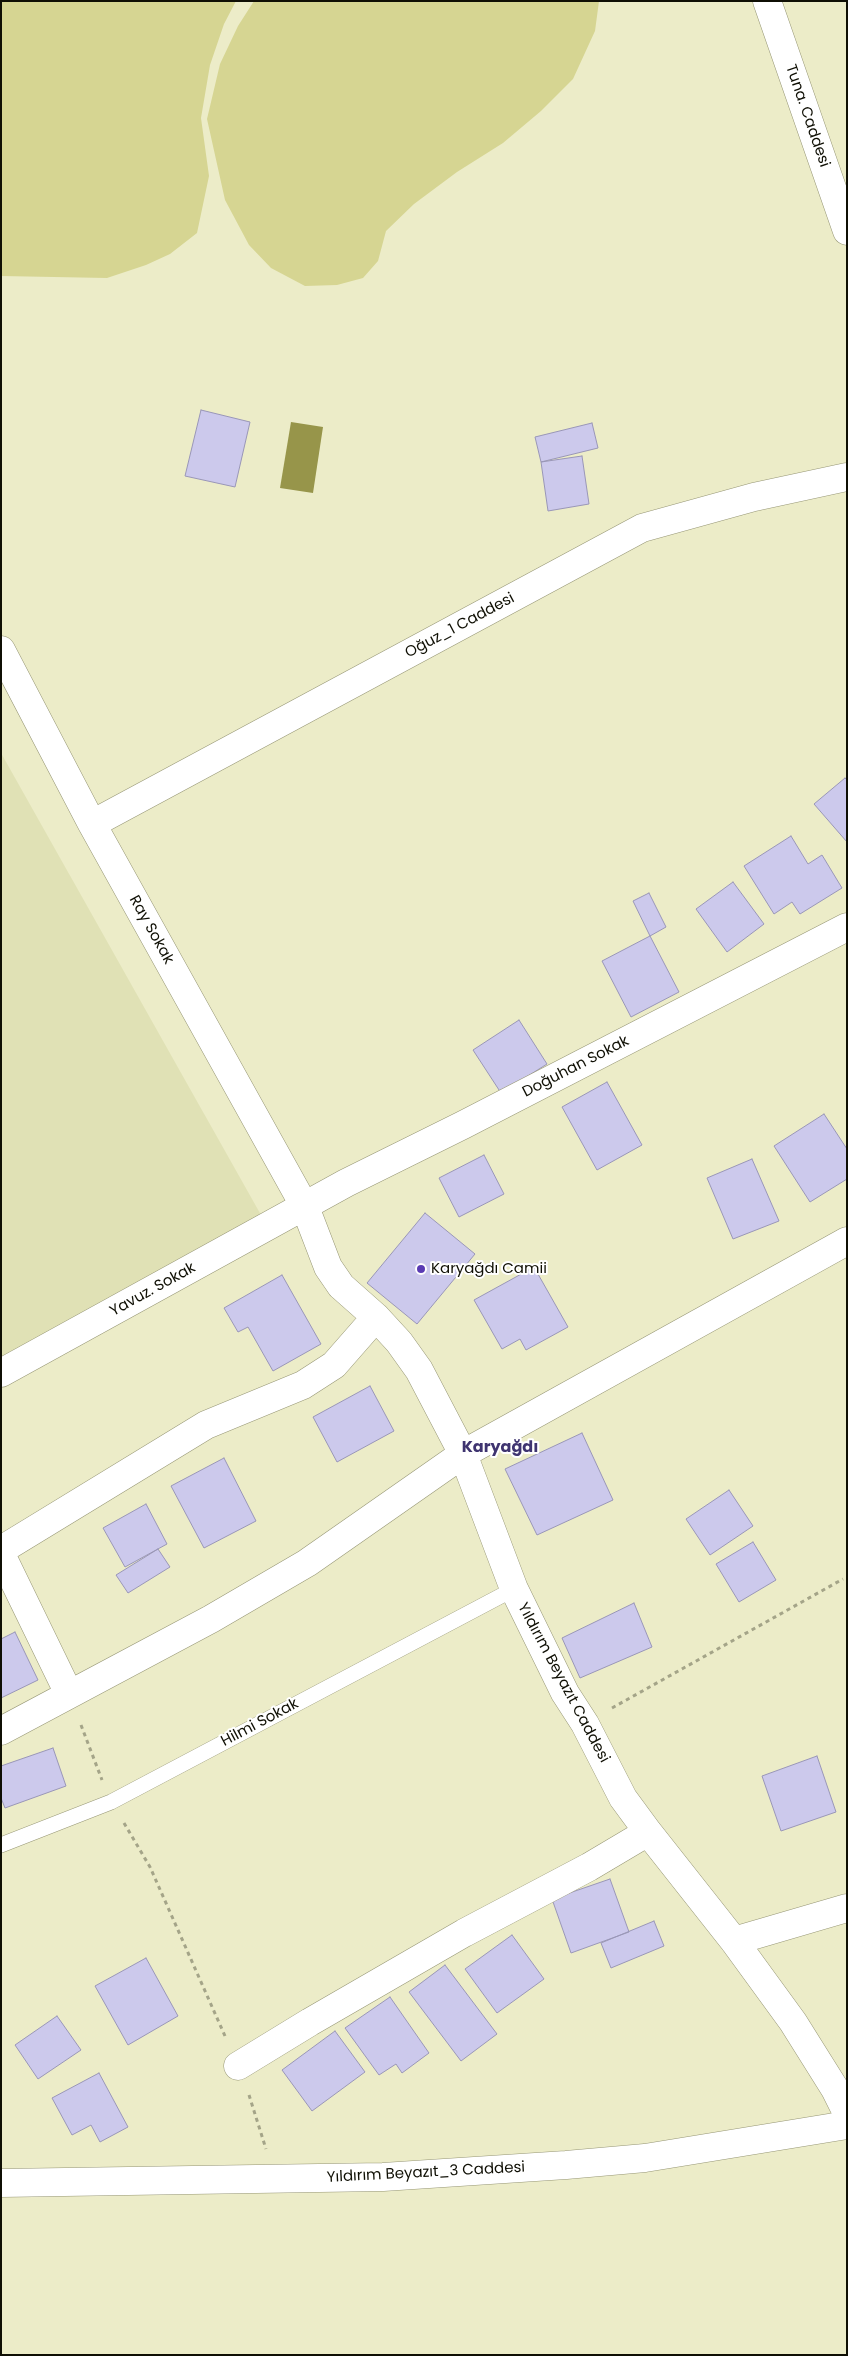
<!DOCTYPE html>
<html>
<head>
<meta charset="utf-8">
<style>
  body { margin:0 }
  #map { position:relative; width:848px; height:2356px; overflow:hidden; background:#ececc8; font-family:Poppins,sans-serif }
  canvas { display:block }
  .frame { position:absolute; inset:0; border:2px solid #0f0f04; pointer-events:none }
</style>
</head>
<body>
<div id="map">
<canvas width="848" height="2356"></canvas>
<div class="frame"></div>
</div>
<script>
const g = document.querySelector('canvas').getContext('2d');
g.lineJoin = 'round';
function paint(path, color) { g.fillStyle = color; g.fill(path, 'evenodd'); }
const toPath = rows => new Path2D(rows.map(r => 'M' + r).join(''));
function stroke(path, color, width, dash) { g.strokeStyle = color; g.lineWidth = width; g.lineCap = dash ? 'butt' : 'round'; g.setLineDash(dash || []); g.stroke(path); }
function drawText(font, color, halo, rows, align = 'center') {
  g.font = font + ' Poppins,sans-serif'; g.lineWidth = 4; g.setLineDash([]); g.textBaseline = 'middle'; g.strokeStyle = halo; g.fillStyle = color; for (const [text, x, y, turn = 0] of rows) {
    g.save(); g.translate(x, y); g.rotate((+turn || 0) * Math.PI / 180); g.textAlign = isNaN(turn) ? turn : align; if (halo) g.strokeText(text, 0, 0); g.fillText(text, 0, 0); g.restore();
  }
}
paint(toPath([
  [1,753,261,1215,1,1357]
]), '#e0e1b5');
paint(toPath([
  [1,1,236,1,224,24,210,65,201,118,209,176,197,233,170,254,146,265,107,278,1,276],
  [254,1,599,1,595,31,573,79,541,111,503,143,457,172,414,204,386,231,378,261,363,278,337,285,305,286,271,268,249,245,225,200,207,119,220,64,238,26]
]), '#d6d592');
paint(toPath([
  [291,422,323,427,313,493,280,488]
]), '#97954a');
const building = toPath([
  [201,410,250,422,235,487,185,476,201,410],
  [592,423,598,448,541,462,535,437,592,423],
  [582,456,589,504,548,511,541,462,582,456],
  [845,778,847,780,847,842,814,804,845,778],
  [791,836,808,864,822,855,842,888,800,914,792,902,774,914,744,866,791,836],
  [733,882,764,924,727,952,696,909,733,882],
  [649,893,666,927,650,936,633,901,649,893],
  [650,936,679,992,631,1017,602,961,650,936],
  [519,1020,547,1064,501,1093,473,1050,519,1020],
  [607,1082,642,1145,597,1170,562,1107,607,1082],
  [824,1114,847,1149,847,1179,810,1202,774,1146,824,1114],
  [484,1155,504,1194,459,1217,439,1178,484,1155],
  [752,1159,779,1221,733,1239,707,1178,752,1159],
  [425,1213,475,1254,417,1324,367,1283,425,1213],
  [534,1267,568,1327,526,1350,520,1339,502,1349,474,1300,534,1267],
  [282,1275,321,1344,273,1371,248,1327,238,1332,224,1308,282,1275],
  [370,1386,394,1431,337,1462,313,1417,370,1386],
  [582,1433,613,1500,537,1535,505,1469,582,1433],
  [224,1458,256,1521,204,1548,171,1486,224,1458],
  [729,1490,753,1526,710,1555,686,1519,729,1490],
  [146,1504,167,1544,125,1567,103,1528,146,1504],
  [753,1542,776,1580,739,1602,716,1564,753,1542],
  [158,1549,170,1567,128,1593,116,1575,158,1549],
  [634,1603,652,1647,580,1678,562,1638,634,1603],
  [15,1632,38,1680,1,1698,1,1639,15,1632],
  [53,1748,66,1786,5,1808,1,1798,1,1766,53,1748],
  [817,1756,836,1812,781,1831,762,1776,817,1756],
  [610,1879,629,1932,571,1953,552,1899,610,1879],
  [654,1921,664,1946,611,1968,601,1943,654,1921],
  [512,1935,544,1979,497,2013,465,1969,512,1935],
  [146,1958,178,2016,128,2045,95,1986,146,1958],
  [445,1965,497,2034,461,2061,409,1992,445,1965],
  [390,1997,429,2053,402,2073,396,2064,379,2075,345,2028,390,1997],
  [57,2016,81,2050,38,2079,15,2045,57,2016],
  [335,2031,365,2072,312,2111,282,2070,335,2031],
  [99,2073,128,2127,100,2142,91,2125,72,2135,52,2098,99,2073]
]);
paint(building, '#ccc9ec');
stroke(building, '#9996b7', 1);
const service = toPath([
  [1,1845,111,1802,514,1589]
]);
const minor = toPath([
  [767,1,847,231],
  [1,650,92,824,305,1207,328,1267,341,1286,376,1317,399,1342,419,1370,463,1454,514,1589,565,1693,585,1724,623,1798,648,1832,734,1941,793,2022,835,2089,847,2113],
  [92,824,642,528,754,497,847,477],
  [1,1373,346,1183,463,1125,847,927],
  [1,1550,206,1425,303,1385,334,1365,376,1317],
  [1,1554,69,1694],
  [1,1731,211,1619,307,1563,463,1454,847,1241],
  [734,1941,847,1908],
  [238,2066,310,2022,464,1933,589,1867,648,1832],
  [1,2183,383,2177,566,2165,645,2158,847,2125]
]);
stroke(service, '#969675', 16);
stroke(minor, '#969675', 29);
stroke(toPath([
  [612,1708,843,1579],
  [81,1725,102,1780],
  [124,1823,150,1867,225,2036],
  [249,2095,266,2149]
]), '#a4a488', 3, [4, 4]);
stroke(service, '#fff', 15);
stroke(minor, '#fff', 28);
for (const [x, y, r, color] of [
  [421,1269,5,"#5a3bb3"]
]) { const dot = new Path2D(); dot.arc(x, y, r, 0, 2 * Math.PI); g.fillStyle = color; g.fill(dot); stroke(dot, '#fff', 2); }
drawText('15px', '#0f0f04', '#fff', [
  ["Tuna. Caddesi",807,116,71],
  ["Oğuz_1 Caddesi",460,626,-28],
  ["Ray Sokak",151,930,61],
  ["Doğuhan Sokak",576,1067,-27],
  ["Yavuz. Sokak",153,1290,-29],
  ["Yıldırım Beyazıt Caddesi",563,1683,62],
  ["Hilmi Sokak",260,1723,-28],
  ["Yıldırım Beyazıt_3 Caddesi",426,2173,-3]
]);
drawText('15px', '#0f0f04', '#fff', [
  ["Karyağdı Camii",431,1269]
], 'left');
drawText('bold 16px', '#3f3470', '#fff', [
  ["Karyağdı",500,1448]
]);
</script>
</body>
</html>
